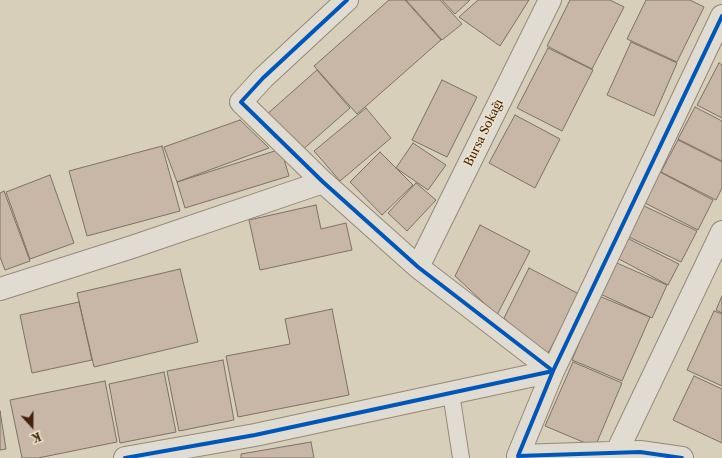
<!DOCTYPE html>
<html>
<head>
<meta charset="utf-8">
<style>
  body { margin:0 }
  #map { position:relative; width:722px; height:458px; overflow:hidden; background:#d7cfba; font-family:"Libre Caslon Text",serif }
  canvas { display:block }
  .north { position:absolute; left:12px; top:406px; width:40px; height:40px; -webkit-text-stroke:3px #ede3ca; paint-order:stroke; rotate:159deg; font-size:11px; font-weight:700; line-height:16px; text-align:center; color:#43220c }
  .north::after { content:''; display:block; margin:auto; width:14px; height:18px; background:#43220c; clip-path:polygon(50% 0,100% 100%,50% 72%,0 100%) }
</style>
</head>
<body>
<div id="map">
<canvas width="722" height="458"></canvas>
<div class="north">K</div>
</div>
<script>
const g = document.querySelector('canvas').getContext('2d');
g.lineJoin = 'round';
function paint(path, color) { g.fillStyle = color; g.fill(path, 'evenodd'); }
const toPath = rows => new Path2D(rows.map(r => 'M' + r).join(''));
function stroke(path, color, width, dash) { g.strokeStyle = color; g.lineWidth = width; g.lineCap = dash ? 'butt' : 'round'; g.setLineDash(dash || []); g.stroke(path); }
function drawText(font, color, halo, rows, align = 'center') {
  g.font = font + ' "Libre Caslon Text",serif'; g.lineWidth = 3; g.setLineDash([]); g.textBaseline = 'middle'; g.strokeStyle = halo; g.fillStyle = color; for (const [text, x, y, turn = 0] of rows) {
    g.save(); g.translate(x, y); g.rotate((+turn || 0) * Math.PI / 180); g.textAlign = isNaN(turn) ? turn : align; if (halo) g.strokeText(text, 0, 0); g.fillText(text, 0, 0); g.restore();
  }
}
const building = toPath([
  [389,0,405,0,441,40,357,114,314,66,389,0],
  [406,0,440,0,462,24,442,40,406,0],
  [442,0,470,0,455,14,442,0],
  [478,0,529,0,500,46,459,17,478,0],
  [570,0,610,0,624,7,592,69,547,46,570,0],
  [646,0,690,0,704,7,677,62,627,39,646,0],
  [631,42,677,63,654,116,607,95,631,42],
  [548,48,593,70,562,131,517,108,548,48],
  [719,63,722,65,722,118,697,105,719,63],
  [317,70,350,108,300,152,266,115,317,70],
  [442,80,477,97,447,157,412,140,442,80],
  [695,107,722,121,722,161,678,139,695,107],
  [366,108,391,138,340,181,314,151,366,108],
  [515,115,560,139,535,188,489,163,515,115],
  [240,120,269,148,177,182,164,147,240,120],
  [678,140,722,162,722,188,716,200,661,172,678,140],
  [413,143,446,165,428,190,396,168,413,143],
  [162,146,180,211,87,236,69,171,162,146],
  [281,149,289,176,185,208,177,182,281,149],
  [380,152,413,185,382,215,350,182,380,152],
  [660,172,713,200,698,230,643,202,660,172],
  [50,175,74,243,30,259,6,192,50,175],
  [416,183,436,200,407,231,388,213,416,183],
  [4,191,30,261,5,270,0,257,0,193,4,191],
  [316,205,321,229,346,223,352,250,260,270,249,220,316,205],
  [642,205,697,231,681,262,627,236,642,205],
  [480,225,530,251,497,315,455,276,480,225],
  [627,238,679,264,668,285,617,258,627,238],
  [610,260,667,285,652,318,596,292,610,260],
  [529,268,579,294,546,357,504,318,529,268],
  [180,269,198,342,94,367,77,293,180,269],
  [599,296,650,317,622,381,572,360,599,296],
  [722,296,722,313,716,310,722,296],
  [79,302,92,360,32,373,20,315,79,302],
  [332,309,349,395,238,417,226,356,290,344,285,319,332,309],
  [714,311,722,314,722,386,687,370,714,311],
  [223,360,234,420,179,431,167,371,223,360],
  [573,362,622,383,595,447,545,426,573,362],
  [164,372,176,432,120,443,109,384,164,372],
  [694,376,722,389,722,443,673,420,694,376],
  [105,381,117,442,38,458,22,458,10,400,105,381],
  [0,411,6,449,0,450,0,411],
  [311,442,314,458,241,458,241,454,311,442]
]);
paint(building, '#c8b6a7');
stroke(building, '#7c7264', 1);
const service = toPath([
  [451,393,461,458]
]);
const minor = toPath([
  [347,0,263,78,241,102,323,182,418,267,553,371,518,456,640,452,682,458],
  [418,267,550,0],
  [0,289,132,247,323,182],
  [125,458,255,435,553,371,722,16],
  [614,458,722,232]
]);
stroke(service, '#92897a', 18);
stroke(minor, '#92897a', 24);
stroke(service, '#e0dcd1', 16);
stroke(minor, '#e0dcd1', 22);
stroke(toPath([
  [347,0,263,78,241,102,323,182,418,267,553,371,518,456,640,452,682,458],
  [125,458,255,435,553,371,722,16]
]), '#0057b8', 4);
drawText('12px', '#43220c', '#ede3ca', [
  ["Bursa Sokağı",484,133,-64]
]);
</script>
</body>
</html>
